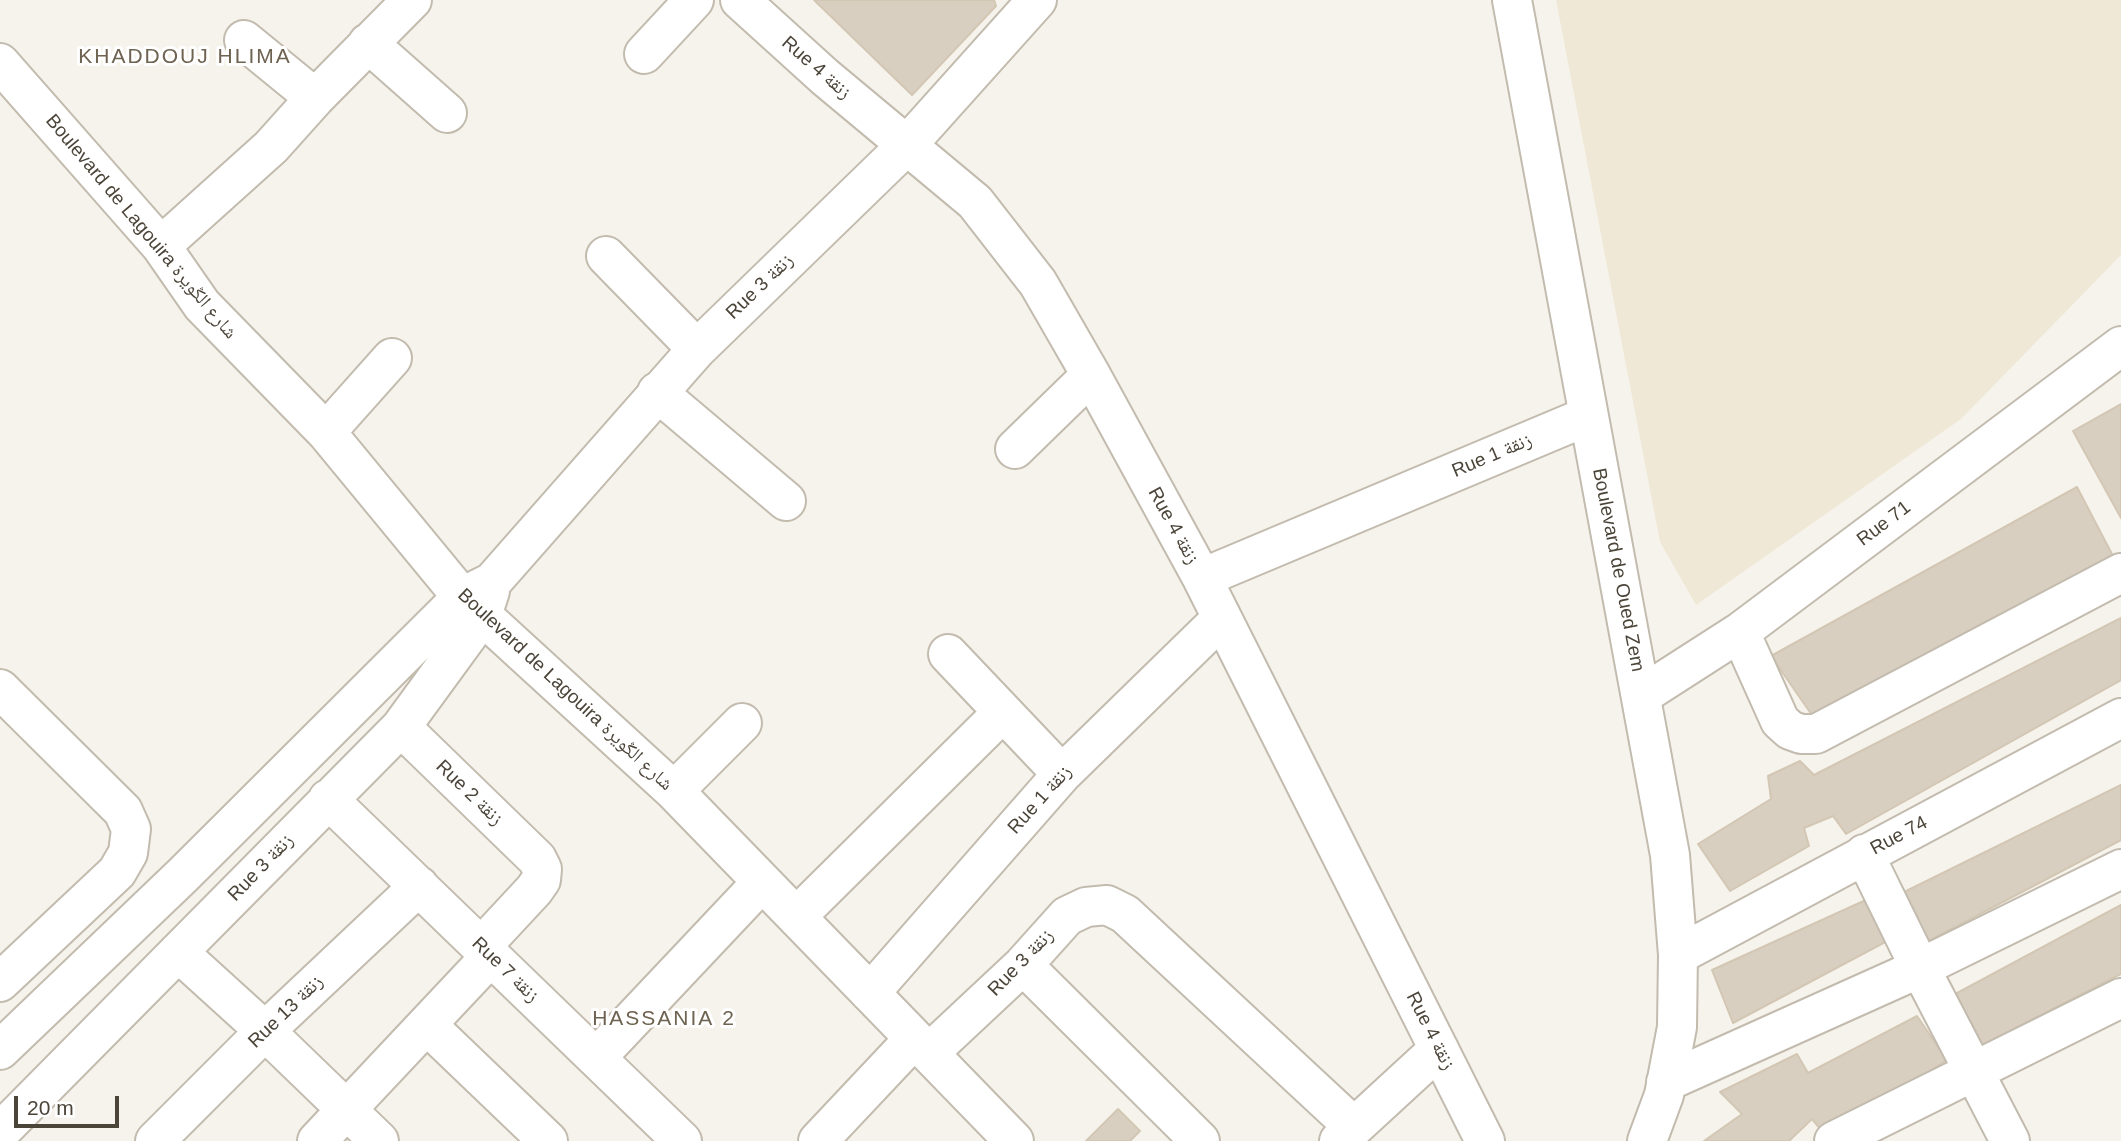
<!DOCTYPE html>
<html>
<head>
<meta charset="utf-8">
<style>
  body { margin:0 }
  #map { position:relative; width:2121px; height:1141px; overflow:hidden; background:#f6f3ec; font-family:Arial,sans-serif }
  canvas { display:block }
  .scale { position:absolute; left:14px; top:1096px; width:105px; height:32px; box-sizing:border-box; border:4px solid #4b4439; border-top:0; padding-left:9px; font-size:21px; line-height:24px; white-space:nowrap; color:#4b4439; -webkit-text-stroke:5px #fff; paint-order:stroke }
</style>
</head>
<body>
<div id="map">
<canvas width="2121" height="1141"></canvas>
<div class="scale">20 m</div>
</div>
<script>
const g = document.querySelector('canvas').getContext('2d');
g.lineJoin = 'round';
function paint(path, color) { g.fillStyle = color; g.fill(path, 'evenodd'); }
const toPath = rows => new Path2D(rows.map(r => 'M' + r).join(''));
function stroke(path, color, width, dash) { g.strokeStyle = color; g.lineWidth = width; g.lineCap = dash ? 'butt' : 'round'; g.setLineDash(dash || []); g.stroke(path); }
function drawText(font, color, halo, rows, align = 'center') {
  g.font = font + ' Arial,"Noto Naskh Arabic",sans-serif'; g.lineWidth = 6; g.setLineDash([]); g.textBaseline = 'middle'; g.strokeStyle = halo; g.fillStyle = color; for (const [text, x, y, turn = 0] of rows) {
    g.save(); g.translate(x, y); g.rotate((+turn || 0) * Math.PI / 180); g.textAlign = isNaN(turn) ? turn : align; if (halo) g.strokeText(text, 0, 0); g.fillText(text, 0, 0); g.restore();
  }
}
paint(toPath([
  [1556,0,2121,0,2121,255,1961,419,1696,605,1660,542]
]), '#efe8d6');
const building = toPath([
  [814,0,994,0,996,6,912,95,814,0],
  [2121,404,2121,518,2073,431,2121,404],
  [2077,487,2113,556,1814,718,1771,656,2077,487],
  [2121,618,2121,680,1846,834,1833,816,1804,828,1809,846,1730,891,1698,844,1771,799,1768,776,1800,761,1814,775,2121,618],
  [2121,785,2121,840,1919,946,1890,899,2121,785],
  [1868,899,1889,940,1733,1023,1712,970,1868,899],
  [2121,905,2121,974,1971,1051,1946,999,2121,905],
  [1917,1016,1947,1060,1827,1137,1812,1119,1789,1141,1704,1141,1742,1114,1720,1092,1797,1054,1808,1073,1917,1016],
  [1118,1109,1140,1131,1130,1141,1086,1141,1118,1109]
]);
paint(building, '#d8cfc1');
stroke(building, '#d3c7b4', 2);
const street = toPath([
  [740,0,825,77,975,202,1038,283,1091,375,1202,578,1485,1141],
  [1512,0,1670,855,1678,955,1677,1027,1664,1095,1647,1141],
  [244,40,315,98],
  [368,43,447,113],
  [644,54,694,0],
  [0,63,161,246,202,305,326,432,462,597,674,791,1014,1141],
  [161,246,271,147,315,98,412,0],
  [606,256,697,349],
  [657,392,786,501],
  [326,432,392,358],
  [1015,449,1091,375],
  [1202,578,1588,416],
  [1740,632,1780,721,1790,730,1801,734,1816,734,2121,573],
  [948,654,1062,774],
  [0,689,123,811,131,829,128,853,117,872,0,982],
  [1642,695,1740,632,2121,346],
  [401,727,537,859,542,869,541,880,534,890,481,947],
  [674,791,742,723],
  [328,799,682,1141],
  [1864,854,1920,968,2010,1141],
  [797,916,1003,712],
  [178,952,265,1031,379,1141],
  [1678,955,2121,718],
  [1023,965,1200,1141],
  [870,993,1062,774,1222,618],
  [427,1025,548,1141],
  [0,1050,183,875,462,597,492,582,697,349,907,145,1037,0],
  [929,1053,1023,965,1067,916,1086,907,1107,905,1125,914,1354,1127],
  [596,1058,762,882],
  [1666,1082,1920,968,2121,869],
  [0,1132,401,727,482,616,490,591],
  [155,1141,265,1031,419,886],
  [317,1141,491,956],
  [818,1141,914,1039],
  [1339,1141,1439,1049],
  [1834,1141,2121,998]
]);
stroke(street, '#c2bbae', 42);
stroke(street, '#fff', 38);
drawText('19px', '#4b4439', '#fff', [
  ["Rue 4 زنقة",816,68,41],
  ["Boulevard de Lagouira شارع الڭويرة",141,227,50],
  ["Rue 3 زنقة",760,287,-44],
  ["Rue 1 زنقة",1492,456,-23],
  ["Rue 71",1884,524,-37],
  ["Rue 4 زنقة",1173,526,61],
  ["Boulevard de Oued Zem",1618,570,79],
  ["Boulevard de Lagouira شارع الڭويرة",565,690,43],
  ["Rue 2 زنقة",469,793,44],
  ["Rue 1 زنقة",1040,800,-48],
  ["Rue 74",1899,836,-28],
  ["Rue 3 زنقة",261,868,-46],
  ["Rue 3 زنقة",1021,963,-46],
  ["Rue 7 زنقة",505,970,44],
  ["Rue 13 زنقة",286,1012,-44],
  ["Rue 4 زنقة",1430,1031,63]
]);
g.letterSpacing = '2px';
drawText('21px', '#6e6250', '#fff', [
  ["KHADDOUJ HLIMA",185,57],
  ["HASSANIA 2",664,1019]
]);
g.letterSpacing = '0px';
</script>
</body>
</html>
